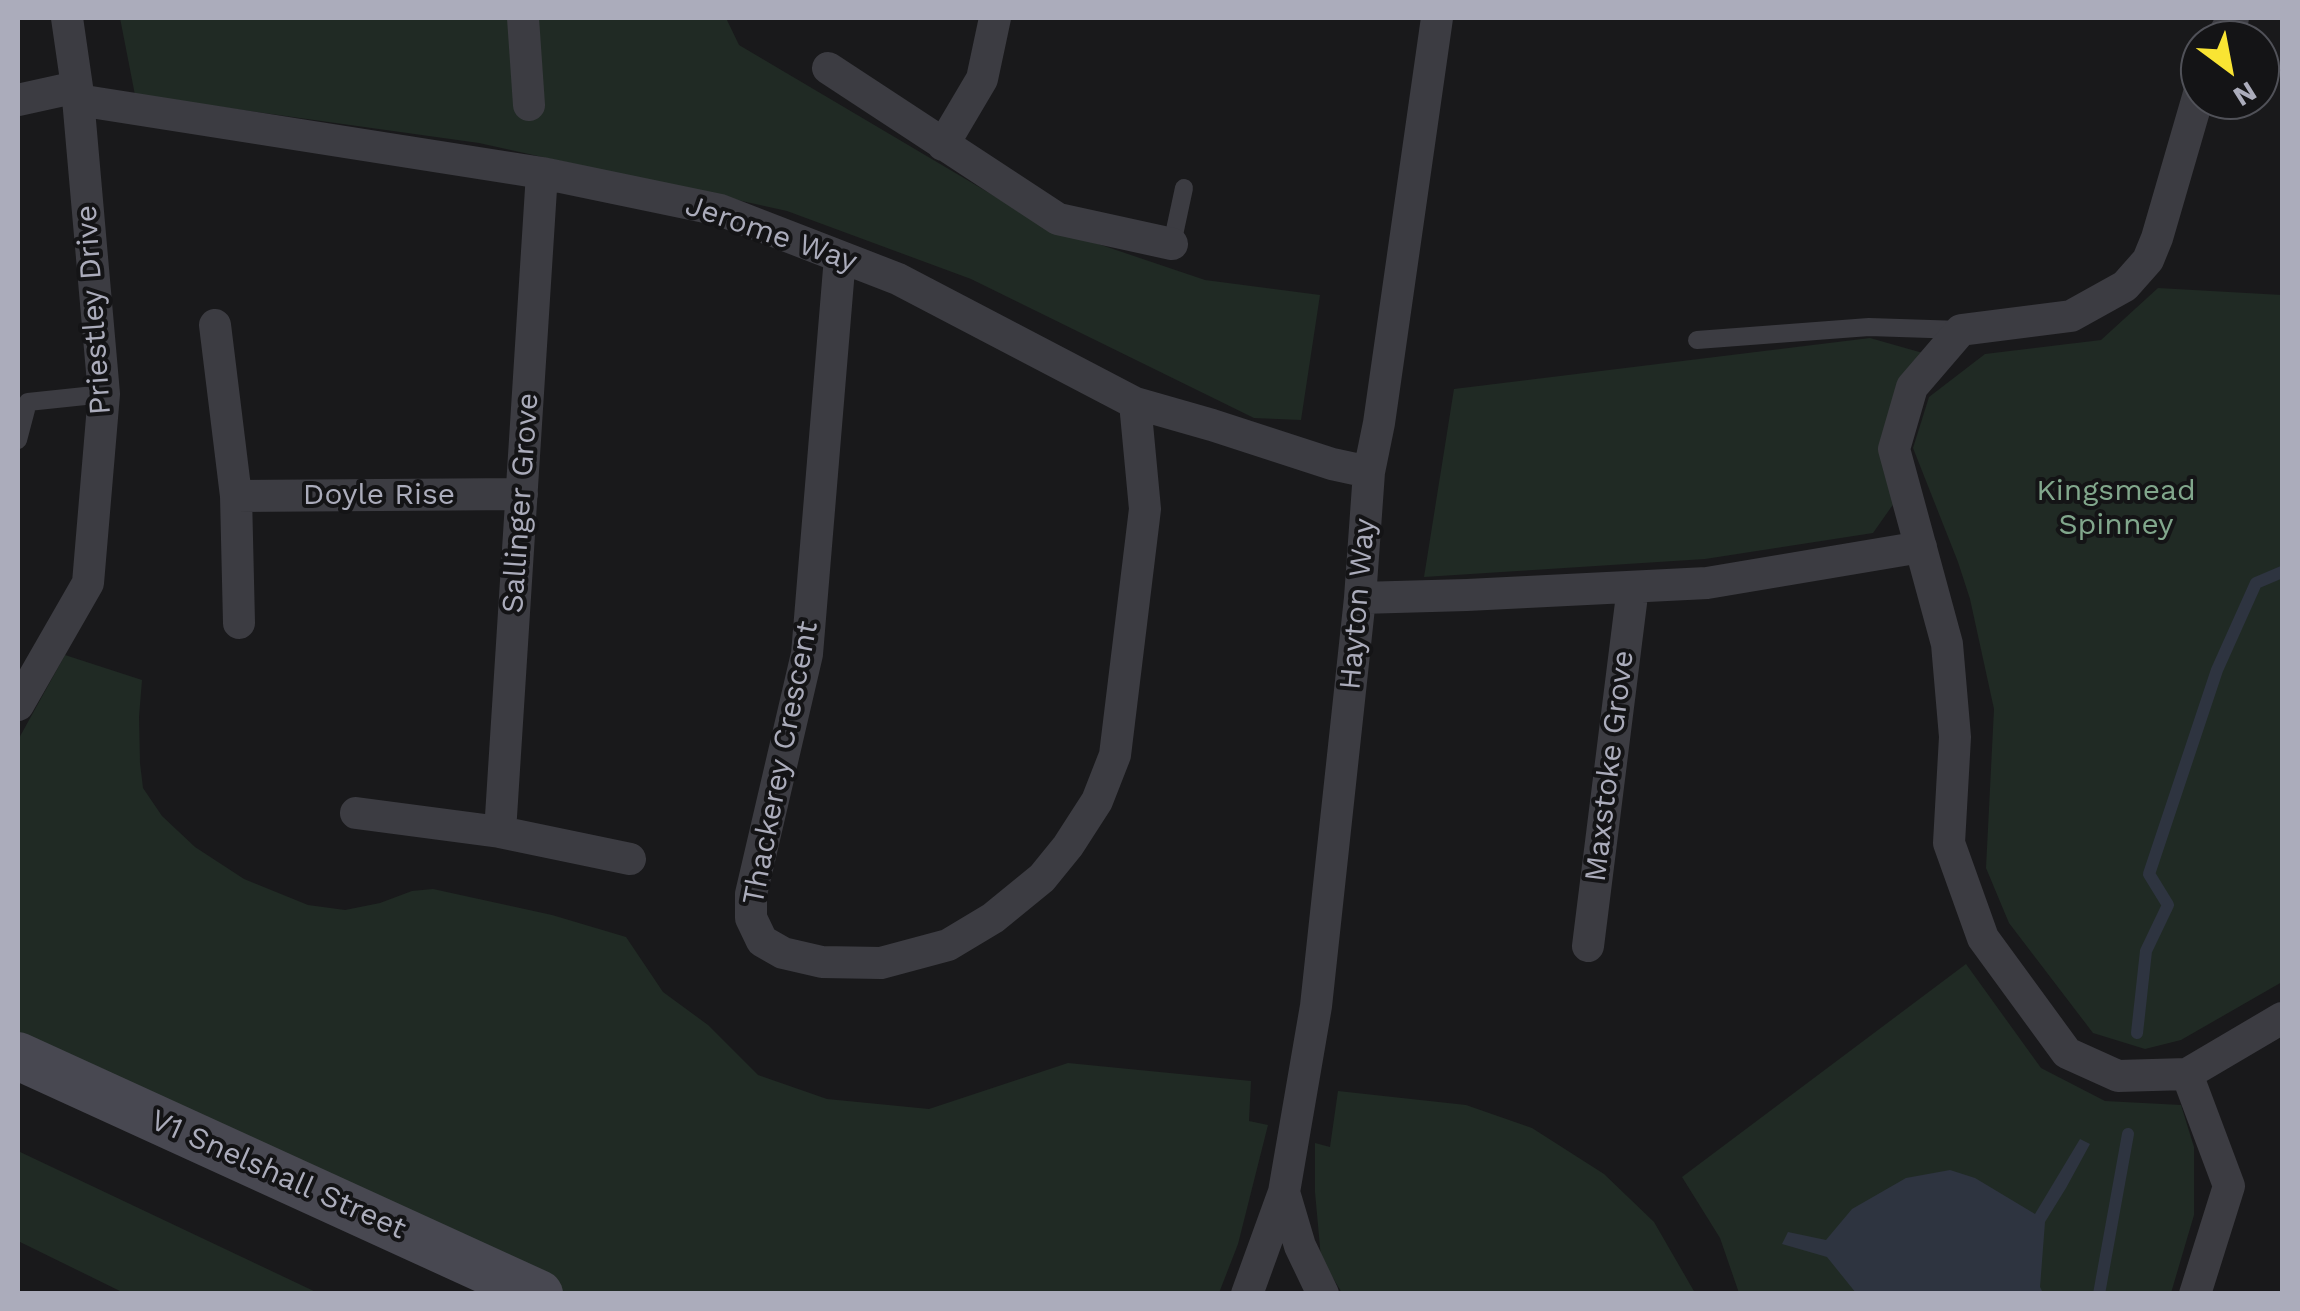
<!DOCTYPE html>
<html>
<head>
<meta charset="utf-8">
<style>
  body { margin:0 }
  #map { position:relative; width:2300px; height:1311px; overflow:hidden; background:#19191b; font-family:"Work Sans",sans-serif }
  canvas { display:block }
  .frame { position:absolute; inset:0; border:20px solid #abacbb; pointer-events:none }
  .north { position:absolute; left:2180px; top:20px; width:100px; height:100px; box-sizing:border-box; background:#141416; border:2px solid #505158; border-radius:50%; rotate:148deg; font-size:28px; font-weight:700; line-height:40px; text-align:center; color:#abacbb }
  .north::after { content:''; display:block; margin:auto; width:35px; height:45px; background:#f9e433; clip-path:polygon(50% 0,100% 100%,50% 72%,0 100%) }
</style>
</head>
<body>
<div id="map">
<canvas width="2300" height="1311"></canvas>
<div class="frame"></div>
<div class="north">N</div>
</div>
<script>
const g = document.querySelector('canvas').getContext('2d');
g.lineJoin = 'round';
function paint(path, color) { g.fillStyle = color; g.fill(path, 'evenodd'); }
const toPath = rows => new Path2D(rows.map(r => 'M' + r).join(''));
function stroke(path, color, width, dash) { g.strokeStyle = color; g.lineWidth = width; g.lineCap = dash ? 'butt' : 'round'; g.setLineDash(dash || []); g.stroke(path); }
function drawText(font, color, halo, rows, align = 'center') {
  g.font = font + ' "Work Sans",sans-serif'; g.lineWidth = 8; g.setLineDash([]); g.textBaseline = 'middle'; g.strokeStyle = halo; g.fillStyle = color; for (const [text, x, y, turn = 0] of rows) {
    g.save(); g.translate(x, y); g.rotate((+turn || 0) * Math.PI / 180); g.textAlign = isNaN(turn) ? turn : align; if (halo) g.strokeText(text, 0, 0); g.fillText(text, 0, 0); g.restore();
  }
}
paint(toPath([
  [120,18,726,18,739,45,1045,226,1205,280,1320,295,1301,420,1254,418,971,279,787,211,479,143,135,95],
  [2158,288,2282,295,2282,982,2181,1040,2145,1049,2093,1033,2009,923,1986,868,1994,709,1970,599,1958,562,1913,448,1929,397,1985,354,2101,340],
  [1870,338,1937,357,1912,387,1904,489,1873,533,1705,559,1424,577,1454,389],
  [65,655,142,680,139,717,140,763,143,788,162,816,195,847,244,879,308,905,345,910,380,903,412,891,433,889,552,915,626,937,663,992,708,1025,758,1075,827,1099,929,1109,1068,1063,1251,1081,1249,1121,1268,1125,1238,1244,1219,1293,561,1293,18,1043,18,740],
  [1966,964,2041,1068,2105,1101,2181,1105,2194,1147,2194,1215,2171,1293,1739,1293,1720,1238,1682,1177],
  [1338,1091,1466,1105,1532,1128,1604,1174,1654,1222,1695,1293,1342,1293,1321,1258,1315,1192,1315,1143,1330,1147],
  [18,1151,318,1293,124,1293,18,1241]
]), '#202a24');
paint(toPath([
  [2080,1139,2090,1144,2066,1188,2045,1222,2040,1287,2043,1293,1856,1293,1827,1257,1782,1244,1788,1232,1826,1240,1852,1209,1906,1178,1950,1170,1975,1178,2035,1214]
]), '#2e3440');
stroke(toPath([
  [2137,1033,2146,951,2168,905,2149,874,2217,670,2256,583,2282,572],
  [2099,1294,2128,1134]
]), '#2e3440', 12);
stroke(toPath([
  [1172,244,1184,188],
  [1697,340,1869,327,1961,330],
  [18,440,28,402,104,394]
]), '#3c3c42', 18);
stroke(toPath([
  [523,18,529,105],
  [2221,40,2233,18],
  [828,68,1058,219,1172,244],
  [2200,90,2157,238,2148,260,2125,286,2071,316,1961,330,1912,387,1894,449,1947,644,1955,737,1949,843,1983,938,2067,1053,2118,1076,2187,1074,2282,1018],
  [18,100,77,87],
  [78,100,542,173,720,210,898,279,1135,403,1212,425,1332,464,1369,472],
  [943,145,982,79,995,18],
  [840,257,807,654,751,894,751,918,762,941,783,953,822,962,881,963,948,945,993,918,1042,878,1068,846,1097,801,1115,755,1145,509,1135,403],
  [215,325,236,496],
  [1360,598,1467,595,1707,583,1921,547],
  [239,623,236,496,522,494],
  [18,705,88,583,104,394,77,87,67,18],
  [356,813,500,832,542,173],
  [500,832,630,859],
  [1588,946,1633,587],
  [2187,1074,2229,1186,2195,1294],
  [1284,1192,1300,1246,1323,1294],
  [1247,1294,1284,1192,1316,1006,1360,598,1369,472,1379,423,1437,18]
]), '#3c3c42', 32);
stroke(toPath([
  [18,1056,539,1294]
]), '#484851', 48);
drawText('30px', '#abacbb', '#141416', [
  ["Jerome Way",771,234,19],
  ["Priestley Drive",94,310,-94],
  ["Doyle Rise",379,495],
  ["Sallinger Grove",521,503,-86],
  ["Hayton Way",1358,604,-85],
  ["Thackerey Crescent",781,763,-79],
  ["Maxstoke Grove",1610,766,-83],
  ["V1 Snelshall Street",278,1175,24]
]);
drawText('30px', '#81a78c', '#141416', [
  ["Kingsmead",2116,491],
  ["Spinney",2116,525]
]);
</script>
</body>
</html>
